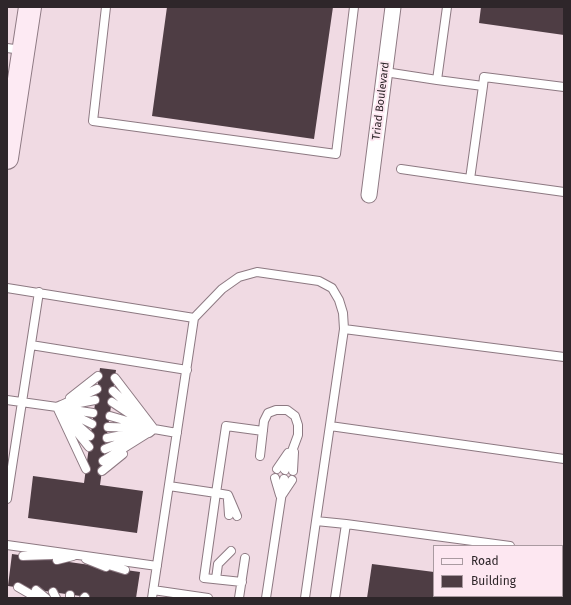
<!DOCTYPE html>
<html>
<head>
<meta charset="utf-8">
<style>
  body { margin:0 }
  #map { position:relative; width:571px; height:605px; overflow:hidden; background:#f0dae3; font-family:"Fira Sans",sans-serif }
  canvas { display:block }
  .frame { position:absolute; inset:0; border:8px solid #2e262a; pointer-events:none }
  .legend { position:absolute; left:433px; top:545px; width:130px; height:52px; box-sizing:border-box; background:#fde7f1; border:1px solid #aa9aa1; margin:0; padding:5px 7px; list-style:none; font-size:12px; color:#2e262a }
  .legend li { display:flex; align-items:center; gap:8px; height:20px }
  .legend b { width:20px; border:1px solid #aa9aa1 }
</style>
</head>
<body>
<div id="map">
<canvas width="571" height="605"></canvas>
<div class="frame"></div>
<ul class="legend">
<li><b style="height:5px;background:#fdeaf3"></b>Road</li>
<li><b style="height:11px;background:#4e3d44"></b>Building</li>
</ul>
</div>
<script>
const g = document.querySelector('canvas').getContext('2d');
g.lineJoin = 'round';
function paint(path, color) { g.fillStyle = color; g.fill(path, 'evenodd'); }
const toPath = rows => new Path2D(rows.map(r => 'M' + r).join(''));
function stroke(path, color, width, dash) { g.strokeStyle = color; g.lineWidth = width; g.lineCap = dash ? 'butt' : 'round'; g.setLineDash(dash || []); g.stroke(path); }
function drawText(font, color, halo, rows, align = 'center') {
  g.font = font + ' "Fira Sans",sans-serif'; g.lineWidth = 4; g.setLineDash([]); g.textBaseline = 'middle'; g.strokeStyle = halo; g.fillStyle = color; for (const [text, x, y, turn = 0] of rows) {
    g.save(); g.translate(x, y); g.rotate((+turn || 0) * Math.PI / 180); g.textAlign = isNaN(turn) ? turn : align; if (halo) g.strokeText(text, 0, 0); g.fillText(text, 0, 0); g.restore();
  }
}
paint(toPath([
  [167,7,333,7,314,139,152,116],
  [481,7,564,7,564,35,479,23],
  [100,368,116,370,100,485,143,491,137,533,28,518,33,476,84,483],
  [12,554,140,572,136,598,95,598,8,586],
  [372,564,434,572,434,596,562,596,562,590,564,590,564,598,367,598]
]), '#4e3d44');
const lane = toPath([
  [106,7,93,121,336,154,354,7],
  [7,48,22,50],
  [385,72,437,80,483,86,484,77,564,87],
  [437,80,447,7],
  [483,86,470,179,564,192],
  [401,169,470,179],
  [7,288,194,318,152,598],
  [194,318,222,289,239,277,257,272,319,281,332,288,339,300,343,313,344,329,316,521],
  [344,329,564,357],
  [31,345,187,370],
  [113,391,154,429,115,378],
  [70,398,98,376],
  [7,400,57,407,61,405],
  [112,402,136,418],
  [69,405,95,400],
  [58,408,57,407,92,424],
  [67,409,93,413],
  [110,416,151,428],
  [65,417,89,447],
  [73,421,90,436],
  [330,426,564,459],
  [108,427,141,428],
  [149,433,154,429,177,433],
  [107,438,137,432],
  [260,456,264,421,268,413,276,410,287,410,295,416,298,425,298,435,285,470],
  [103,461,154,429,105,449],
  [86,469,57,407,97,389],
  [277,469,288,453],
  [102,471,123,454],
  [293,471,294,452],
  [275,478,280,495],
  [169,486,216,493,204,578,242,582],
  [282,495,292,480],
  [7,499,39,292],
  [228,500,229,515],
  [237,516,228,495,216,493,226,426,263,431],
  [7,545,157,566],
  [562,553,564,553],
  [23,556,52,555],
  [86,559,106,567],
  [57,560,73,556],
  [99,562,125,570],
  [216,579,218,564,231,551],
  [18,587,37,598],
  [36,590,46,598],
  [153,590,208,598],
  [53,592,56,598],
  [70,598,70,595],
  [84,598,85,597],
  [239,598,245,558],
  [266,598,284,479],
  [305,598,316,521,346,524],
  [335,598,346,524,510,546]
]);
const street = toPath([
  [369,195,393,7]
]);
const secondary = toPath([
  [7,158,30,7]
]);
stroke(lane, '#8d7982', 10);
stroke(street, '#8d7982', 17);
stroke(secondary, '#8d7982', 24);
stroke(lane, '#fff', 8);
stroke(street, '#fff', 15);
stroke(secondary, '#fdeaf3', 22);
drawText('11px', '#2e262a', '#fde7f1', [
  ["Triad Boulevard",381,101,-83]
]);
</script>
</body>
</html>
